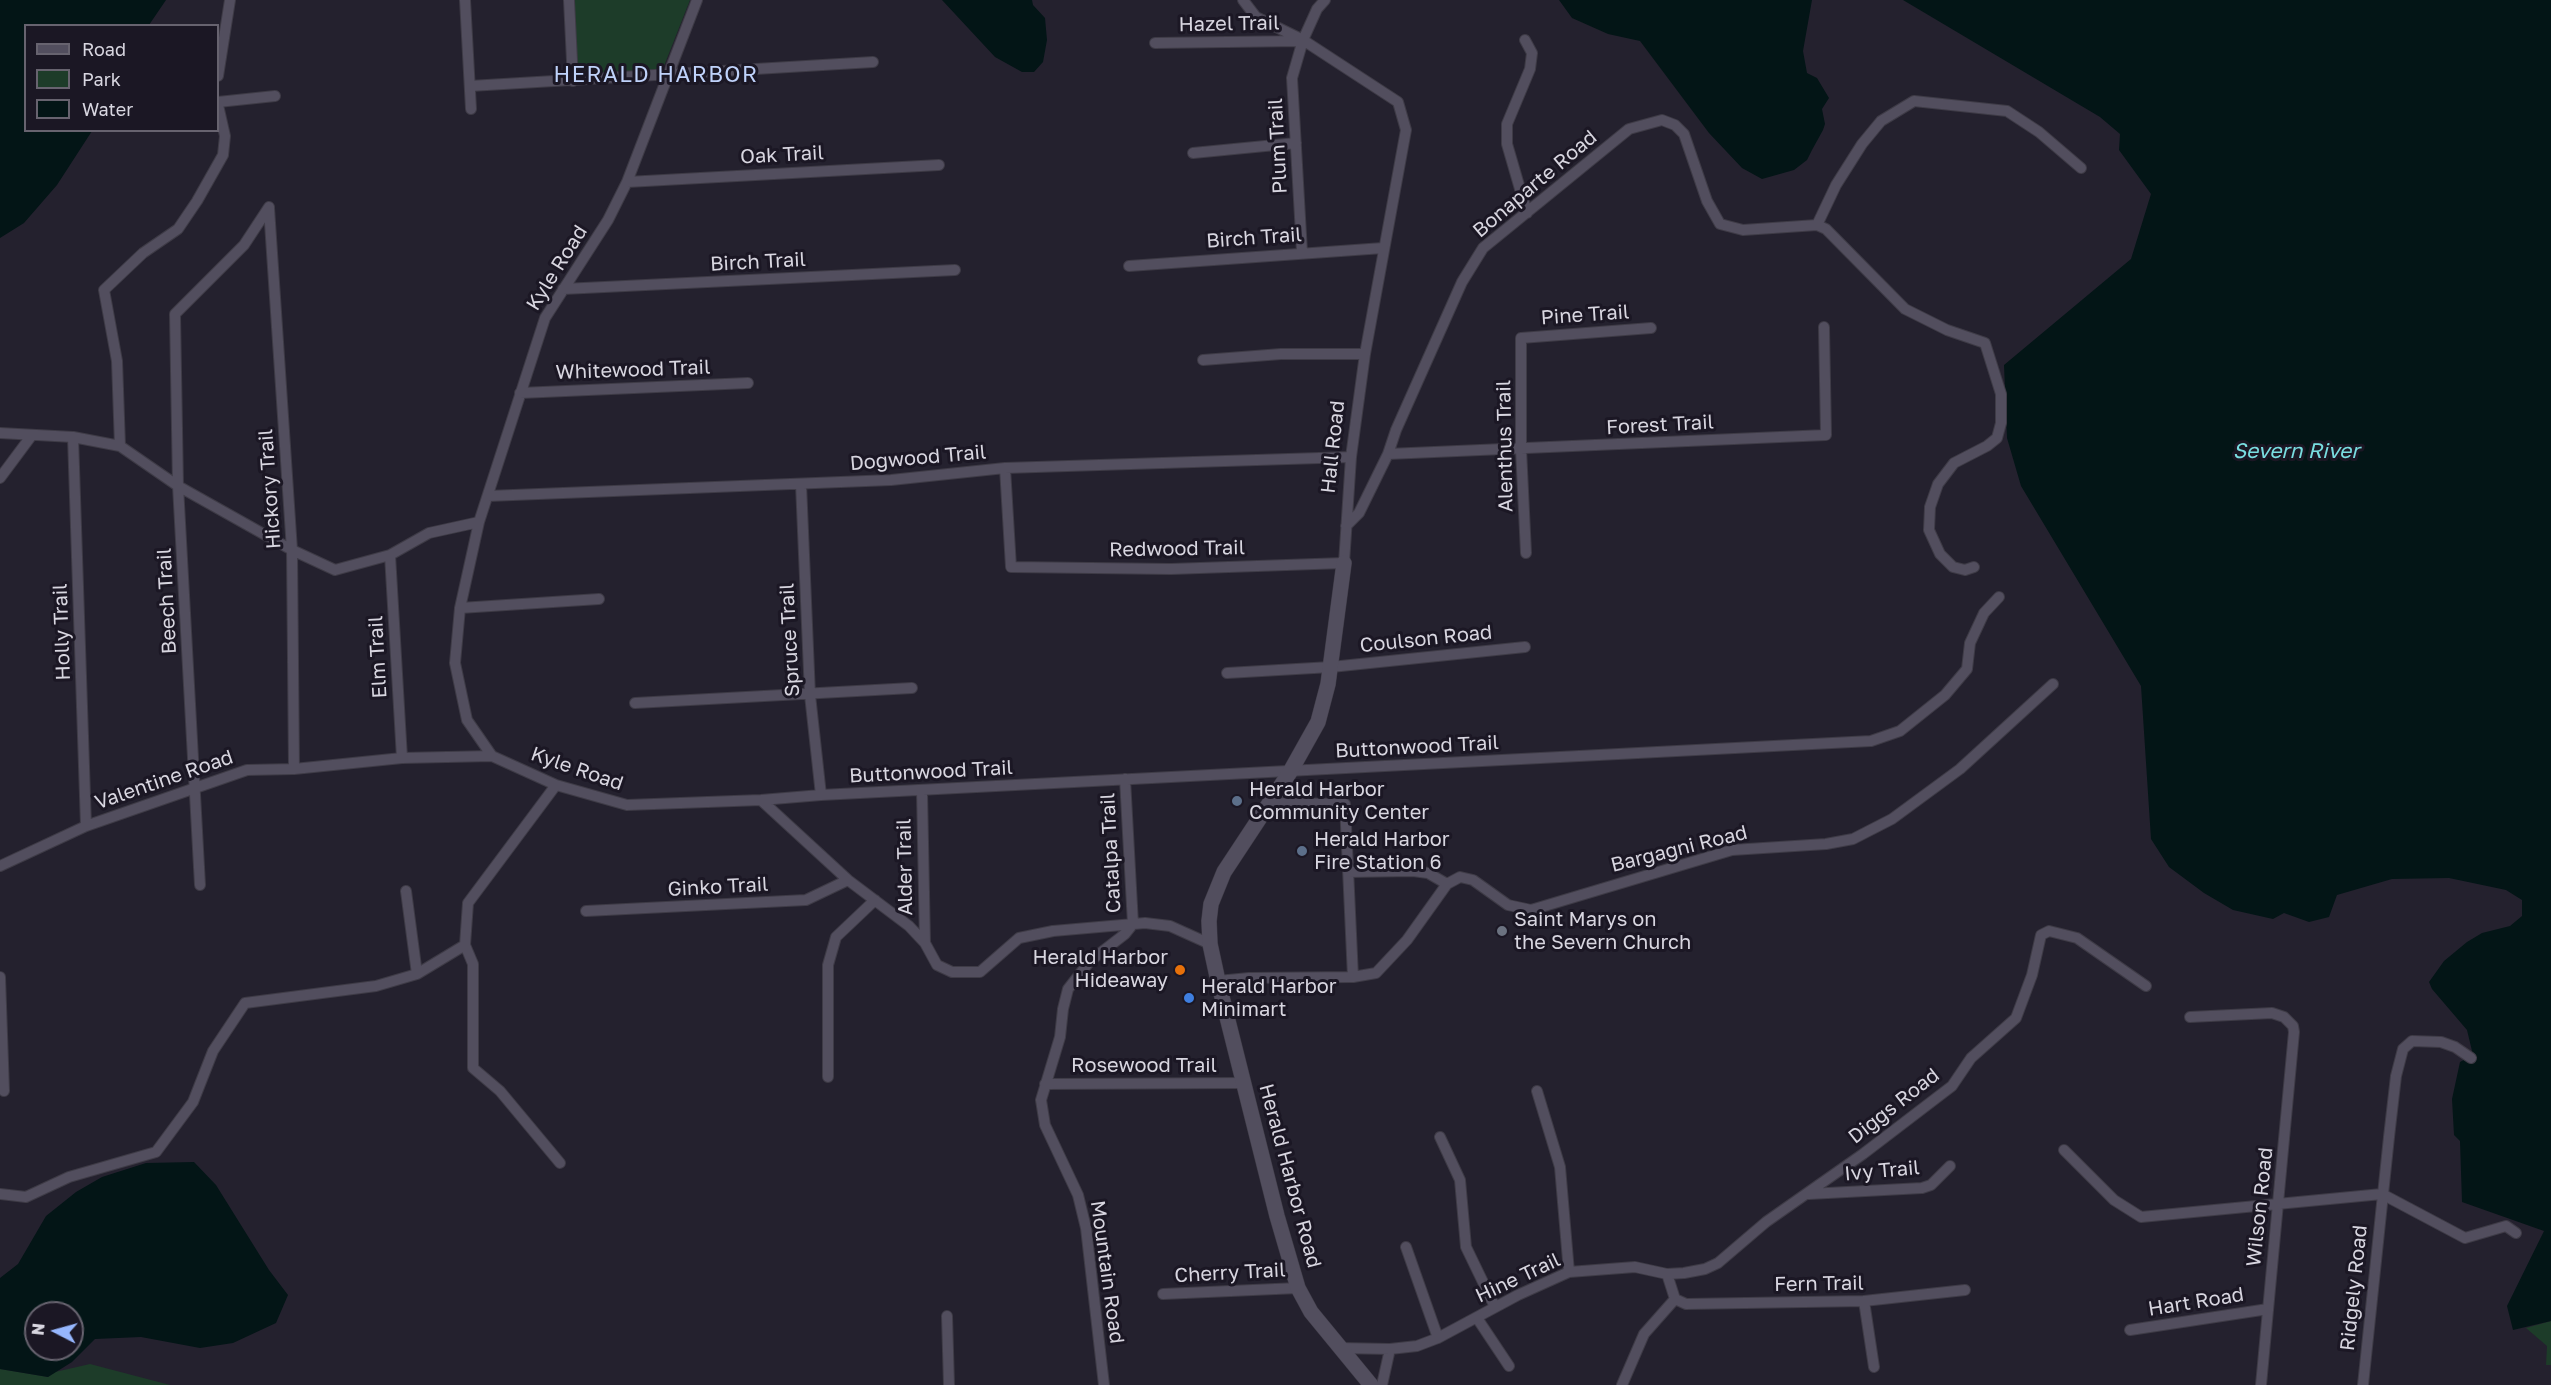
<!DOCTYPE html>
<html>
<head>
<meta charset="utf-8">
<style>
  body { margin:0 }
  #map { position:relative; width:2551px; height:1385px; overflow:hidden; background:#24212e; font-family:"Golos Text",sans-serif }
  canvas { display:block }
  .legend { position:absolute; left:24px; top:24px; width:195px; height:108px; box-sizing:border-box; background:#1b1724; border:2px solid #67636f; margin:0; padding:8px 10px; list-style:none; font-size:18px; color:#d8d6e0 }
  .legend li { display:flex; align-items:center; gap:12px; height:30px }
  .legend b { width:30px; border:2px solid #67636f }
  .north { position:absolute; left:24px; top:1301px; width:60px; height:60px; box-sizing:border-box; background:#1b1724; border:2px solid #67636f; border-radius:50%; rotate:276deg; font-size:16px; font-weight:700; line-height:24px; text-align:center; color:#d8d6e0 }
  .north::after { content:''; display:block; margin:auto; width:21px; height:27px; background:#96b6fd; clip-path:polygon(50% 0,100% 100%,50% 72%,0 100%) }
</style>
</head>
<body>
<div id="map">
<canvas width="2551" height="1385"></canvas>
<ul class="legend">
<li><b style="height:8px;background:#524e5e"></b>Road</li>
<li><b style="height:16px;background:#1d3c29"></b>Park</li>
<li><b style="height:16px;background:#031516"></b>Water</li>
</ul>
<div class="north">N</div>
</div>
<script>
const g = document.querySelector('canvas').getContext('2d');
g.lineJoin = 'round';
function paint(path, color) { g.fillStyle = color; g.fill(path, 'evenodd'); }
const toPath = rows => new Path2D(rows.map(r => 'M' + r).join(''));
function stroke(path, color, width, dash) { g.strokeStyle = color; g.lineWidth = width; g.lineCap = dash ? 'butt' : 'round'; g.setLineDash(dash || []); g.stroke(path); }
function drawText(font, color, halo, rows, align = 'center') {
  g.font = font + ' "Golos Text",sans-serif'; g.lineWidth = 6; g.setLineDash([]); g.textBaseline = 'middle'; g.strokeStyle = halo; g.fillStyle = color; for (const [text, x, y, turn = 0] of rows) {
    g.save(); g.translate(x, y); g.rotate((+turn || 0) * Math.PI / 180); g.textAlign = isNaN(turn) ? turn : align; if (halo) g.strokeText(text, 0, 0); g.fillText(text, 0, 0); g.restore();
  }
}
paint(toPath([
  [573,0,690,0,662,71,577,76],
  [2551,1321,2551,1365,2546,1365,2547,1346,2526,1328],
  [90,1364,170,1385,0,1385,0,1369,48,1377,55,1372]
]), '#1d3c29');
paint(toPath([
  [0,0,166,0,149,25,26,26,26,130,92,131,57,185,24,223,0,238],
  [942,0,1032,0,1033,5,1045,18,1047,40,1043,62,1034,72,1022,72,995,57],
  [1559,0,1812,0,1803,51,1807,73,1817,78,1829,98,1822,109,1825,124,1823,130,1812,150,1807,160,1794,170,1762,179,1742,168,1709,133,1640,41,1608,34,1572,18],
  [1903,0,2551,0,2551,1321,2513,1330,2507,1306,2544,1231,2462,1202,2460,1141,2454,1135,2452,1099,2460,1062,2473,1055,2467,1030,2432,989,2429,982,2444,961,2467,942,2482,933,2510,926,2522,916,2522,900,2506,890,2449,878,2392,879,2337,895,2329,917,2309,922,2284,913,2273,919,2233,910,2204,893,2169,867,2151,839,2141,686,2021,486,2007,438,2004,365,2131,259,2151,194,2119,150,2120,134,2100,117],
  [194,1162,216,1185,269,1270,288,1295,276,1323,233,1343,200,1348,141,1337,95,1339,72,1362,48,1377,0,1369,0,1278,18,1264,46,1216,76,1192,102,1177,146,1163],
  [36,1313,72,1313,72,1349,36,1349]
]), '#031516');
const street = toPath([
  [465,0,471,109],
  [569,0,573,81],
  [697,0,627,182,608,220,545,318,479,522,460,608,455,663,467,720,492,756,556,785,627,805,761,800,821,795,1871,741,1900,731,1945,695,1967,669,1970,643,1984,613,1999,597],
  [1525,40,1532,53,1530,69,1507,124,1507,144,1527,213],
  [1155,43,1299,41],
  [218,76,230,0],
  [470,86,873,62],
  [218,102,275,96],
  [1193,153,1296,143],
  [627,182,939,165],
  [269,208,292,550,294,769],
  [1817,225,1836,185,1862,144,1881,121,1914,101,2007,111,2039,132,2081,168],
  [1302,252,1292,78,1303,40,1317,9,1325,0],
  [1129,266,1383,248],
  [563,289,955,270],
  [1203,360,1281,354,1365,354],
  [520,393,748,383],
  [0,433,73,437,120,446,178,486,292,550,335,570,390,555,429,533,479,522],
  [73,437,86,826],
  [120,446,117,361,104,290,143,253,178,229,197,201,223,155,225,136,218,105],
  [1388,454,1826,435,1824,327],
  [1005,468,1011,567,1171,569,1344,563,1351,457,1365,354,1406,130,1398,102,1303,40,1256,17,1243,0],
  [0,478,32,435],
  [801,484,810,695,821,795],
  [488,496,891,480,1005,468,1351,457],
  [1346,526,1359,513,1388,454,1396,430,1462,282,1483,248,1629,129,1662,120,1675,125,1684,134,1707,201,1720,224,1743,230,1817,225,1826,229,1905,309,1947,330,1985,343,2001,394,2001,423,1997,438,1987,446,1954,463,1938,484,1930,507,1929,530,1940,554,1953,567,1965,570,1974,567],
  [1526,553,1521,449,1521,338,1651,328],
  [390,555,402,758],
  [460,608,599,599],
  [1227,673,1331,667,1525,647],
  [635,703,912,688],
  [1125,779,1133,924],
  [556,785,468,903,465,945,473,964,473,1068,500,1091,560,1163],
  [922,791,925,943],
  [761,800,848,880,909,926,925,943,937,965,952,972,980,972,1019,938,1053,931,1145,923,1170,926,1210,944],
  [1269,803,1345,804,1353,977],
  [0,866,86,826,247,770,294,769,402,758,492,756],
  [1348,872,1413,871,1428,873,1447,884],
  [200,885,178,486,175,314,244,245,269,207],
  [406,891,417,974],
  [586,911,806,900,848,880],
  [0,977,4,1091],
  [1218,981,1249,978,1353,977,1376,973,1407,940,1447,884,1460,877,1473,880,1508,905,1531,910,1732,850,1826,844,1853,839,1892,819,1960,769,2053,684],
  [2190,1017,2272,1013,2284,1017,2293,1026,2294,1032,2261,1385],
  [828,1077,828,965,836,937,875,900],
  [1045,1084,1244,1083],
  [1537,1091,1560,1167,1569,1272],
  [1440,1137,1460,1180,1466,1247,1495,1307],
  [2064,1150,2114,1200,2141,1217,2382,1194],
  [0,1194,26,1197,69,1177,156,1152,193,1102,213,1051,245,1003,376,986,417,974,465,945],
  [1809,1194,1922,1188,1931,1185,1950,1166],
  [2382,1194,2465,1238,2506,1226,2516,1233],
  [1406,1247,1438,1338],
  [1163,1294,1298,1288],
  [1675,1299,1686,1304,1864,1301,1965,1290],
  [1864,1301,1874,1367],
  [947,1316,949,1385],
  [1477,1318,1509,1366],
  [2130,1330,2268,1309],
  [1339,1348,1390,1349,1417,1346,1438,1338,1518,1295,1569,1272,1635,1267,1667,1274,1684,1273,1705,1269,1718,1263,1766,1222,1863,1154,1952,1086,1971,1058,2016,1018,2032,975,2041,935,2049,931,2077,938,2146,986],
  [1104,1385,1086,1228,1078,1195,1045,1125,1041,1100,1060,1037,1063,1009,1068,989,1090,961,1125,934,1133,924],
  [1382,1385,1390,1349],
  [1622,1385,1644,1334,1675,1299,1667,1274],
  [2363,1385,2389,1137,2396,1076,2403,1049,2412,1041,2441,1042,2455,1047,2471,1058]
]);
const secondary = toPath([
  [1344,563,1328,684,1318,722,1290,772,1224,872,1211,904,1209,921,1210,944,1218,981,1277,1216,1298,1288,1311,1312,1371,1385]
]);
stroke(street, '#3e3b46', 12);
stroke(secondary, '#3e3b46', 16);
stroke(street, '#524e5e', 10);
stroke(secondary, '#524e5e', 15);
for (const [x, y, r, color] of [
  [1237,801,6,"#5c6f8a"],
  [1302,851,6,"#5c6f8a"],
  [1502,931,6,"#6b7280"],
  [1180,970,6,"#e8710a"],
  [1189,998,6,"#3f7fe0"]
]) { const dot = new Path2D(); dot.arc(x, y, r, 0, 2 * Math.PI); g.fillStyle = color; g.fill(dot); stroke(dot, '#1b1724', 2); }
drawText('20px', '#d8d6e0', '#1b1724', [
  ["Hazel Trail",1229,24,-1],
  ["Plum Trail",1278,146,-93],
  ["Oak Trail",782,155,-3],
  ["Bonaparte Road",1535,184,-40],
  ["Birch Trail",1254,238,-4],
  ["Birch Trail",758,262,-3],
  ["Kyle Road",557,268,-58],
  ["Pine Trail",1585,315,-4],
  ["Whitewood Trail",633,370,-2],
  ["Forest Trail",1660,425,-3],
  ["Alenthus Trail",1505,446,-91],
  ["Hall Road",1333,447,-84],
  ["Dogwood Trail",918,458,-5],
  ["Hickory Trail",270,489,-94],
  ["Redwood Trail",1177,549,-1],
  ["Beech Trail",167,601,-93],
  ["Holly Trail",62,632,-92],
  ["Coulson Road",1426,639,-6],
  ["Spruce Trail",790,640,-93],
  ["Elm Trail",378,657,-93],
  ["Buttonwood Trail",1417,747,-3],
  ["Kyle Road",577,769,19],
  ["Buttonwood Trail",931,772,-3],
  ["Valentine Road",164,780,-19],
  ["Bargagni Road",1679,849,-14],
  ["Catalpa Trail",1111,853,-93],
  ["Alder Trail",905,867,-91],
  ["Ginko Trail",718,887,-3],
  ["Rosewood Trail",1144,1066],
  ["Diggs Road",1894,1106,-38],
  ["Ivy Trail",1882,1171,-5],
  ["Herald Harbor Road",1290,1176,75],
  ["Wilson Road",2260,1207,-84],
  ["Mountain Road",1107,1272,82],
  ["Cherry Trail",1230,1273,-3],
  ["Hine Trail",1518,1278,-25],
  ["Fern Trail",1819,1284,-1],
  ["Ridgely Road",2354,1288,-84],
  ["Hart Road",2196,1302,-9]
]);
drawText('20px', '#d8d6e0', '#1b1724', [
  ["Herald Harbor",1249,790],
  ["Community Center",1249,813],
  ["Herald Harbor",1314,840],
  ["Fire Station 6",1314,863],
  ["Saint Marys on",1514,920],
  ["the Severn Church",1514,943],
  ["Herald Harbor",1168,958,"right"],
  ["Hideaway",1168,981,"right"],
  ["Herald Harbor",1201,987],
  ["Minimart",1201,1010]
], 'left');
drawText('italic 21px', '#79dde0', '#1b1724', [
  ["Severn River",2296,451]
]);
g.letterSpacing = '1.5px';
drawText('22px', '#bfd2fa', '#1b1724', [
  ["HERALD HARBOR",656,75]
]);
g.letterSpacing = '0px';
</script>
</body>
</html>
